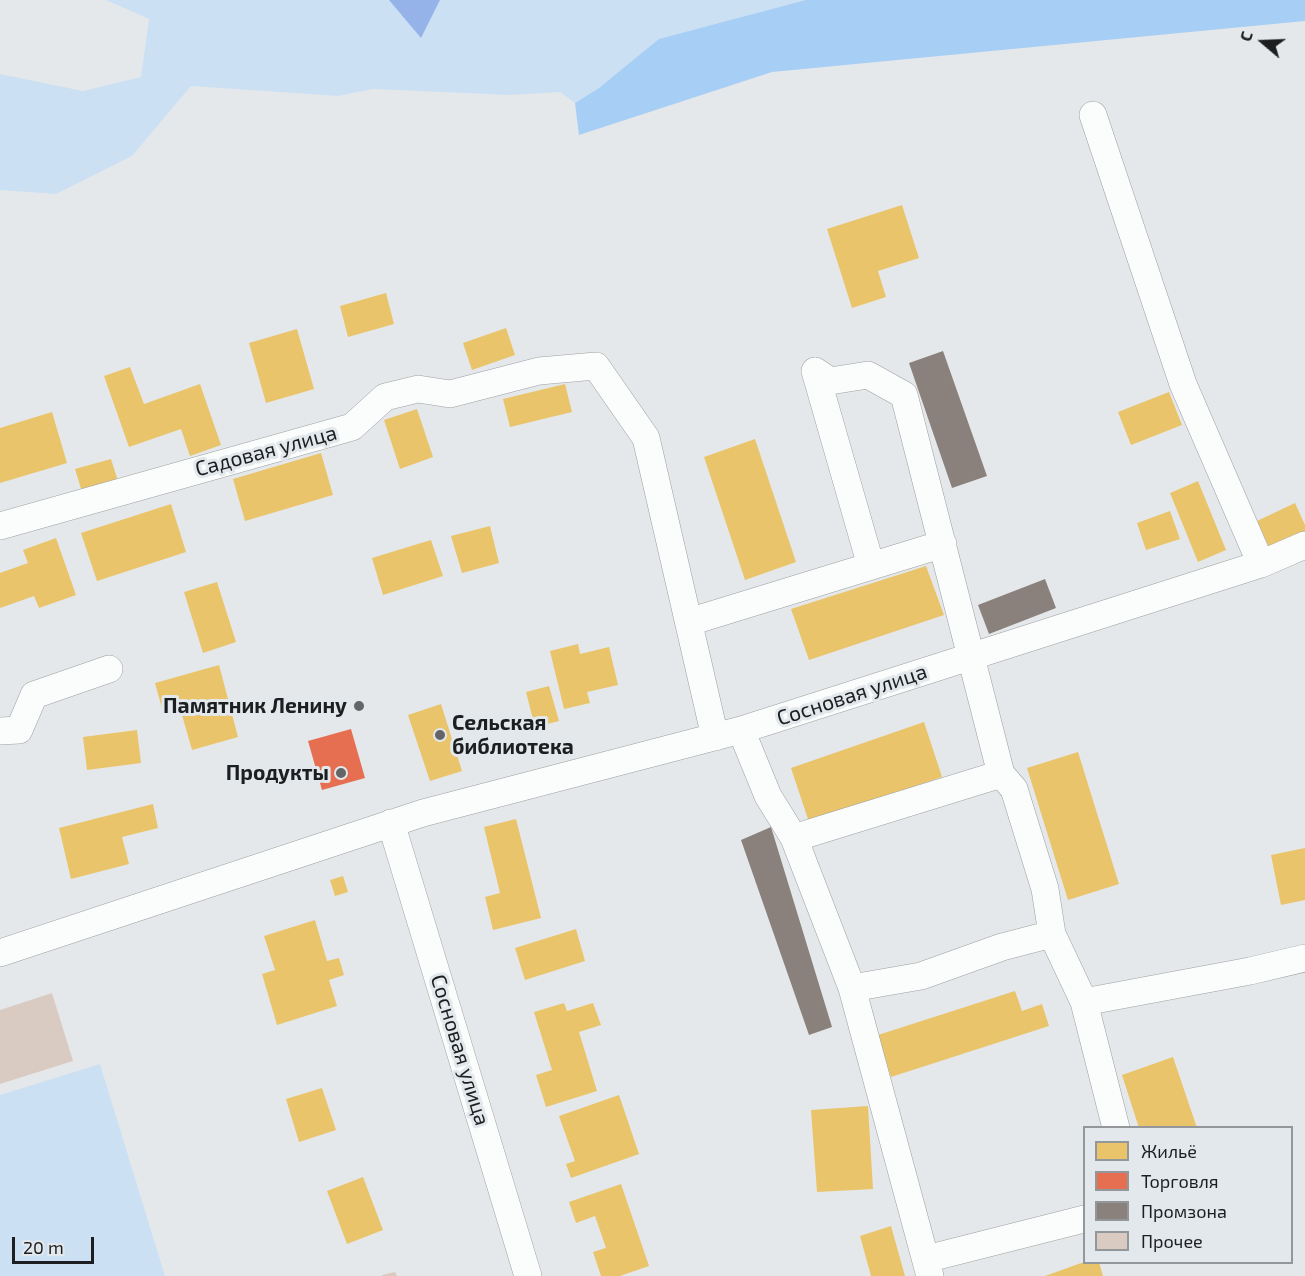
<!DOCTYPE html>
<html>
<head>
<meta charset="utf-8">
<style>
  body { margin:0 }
  #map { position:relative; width:1305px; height:1276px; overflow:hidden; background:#e5e8ea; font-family:"Exo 2",sans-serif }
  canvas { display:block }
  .legend { position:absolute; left:1083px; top:1126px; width:210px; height:138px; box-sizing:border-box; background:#e3e8ec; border:2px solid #94979a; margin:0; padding:8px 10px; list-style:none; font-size:18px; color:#1d1e20 }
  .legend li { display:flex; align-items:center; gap:12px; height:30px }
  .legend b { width:30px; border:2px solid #94979a }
  .north { position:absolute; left:1233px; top:12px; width:60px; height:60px; -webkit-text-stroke:4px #e3e8ec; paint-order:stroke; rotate:289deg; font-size:16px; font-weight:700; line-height:24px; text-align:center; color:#1d1e20 }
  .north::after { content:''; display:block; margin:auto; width:21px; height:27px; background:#1d1e20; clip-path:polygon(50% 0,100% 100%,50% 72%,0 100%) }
  .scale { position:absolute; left:12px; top:1237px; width:82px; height:27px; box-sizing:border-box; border:3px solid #1d1e20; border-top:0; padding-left:8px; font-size:18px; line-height:21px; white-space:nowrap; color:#1d1e20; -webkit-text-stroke:4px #e3e8ec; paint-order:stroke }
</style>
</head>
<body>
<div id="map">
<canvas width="1305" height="1276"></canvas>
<ul class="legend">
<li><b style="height:16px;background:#e9c46a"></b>Жильё</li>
<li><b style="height:16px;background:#e76f51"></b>Торговля</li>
<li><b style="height:16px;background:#8a817c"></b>Промзона</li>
<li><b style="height:16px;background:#dacbc2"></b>Прочее</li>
</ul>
<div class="north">С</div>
<div class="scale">20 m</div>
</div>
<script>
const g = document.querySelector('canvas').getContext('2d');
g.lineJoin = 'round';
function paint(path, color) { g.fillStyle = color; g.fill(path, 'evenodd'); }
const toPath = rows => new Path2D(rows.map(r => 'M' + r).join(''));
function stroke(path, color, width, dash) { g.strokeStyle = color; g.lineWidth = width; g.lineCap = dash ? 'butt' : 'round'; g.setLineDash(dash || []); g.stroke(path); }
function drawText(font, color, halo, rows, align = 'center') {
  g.font = font + ' "Exo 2",sans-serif'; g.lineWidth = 6; g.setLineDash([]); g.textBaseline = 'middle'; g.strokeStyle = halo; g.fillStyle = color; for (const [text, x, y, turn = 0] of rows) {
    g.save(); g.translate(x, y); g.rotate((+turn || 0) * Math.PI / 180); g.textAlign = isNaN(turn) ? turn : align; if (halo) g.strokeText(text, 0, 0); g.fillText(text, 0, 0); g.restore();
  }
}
paint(toPath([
  [106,0,1243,0,596,90,575,103,560,92,510,95,373,89,338,96,191,86,132,156,56,194,0,190,0,74,83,91,141,77,149,19],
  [100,1064,165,1276,0,1276,0,1095]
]), '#cce0f4');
paint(toPath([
  [806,0,1305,0,1305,21,772,72,579,135,575,103,599,88,659,39]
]), '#a7cef4');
paint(toPath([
  [389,0,440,0,421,38]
]), '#96b3e9');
paint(toPath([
  [902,205,919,258,878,271,886,297,852,308,827,229],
  [386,293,394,324,348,337,340,306],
  [506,328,515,355,472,370,463,343],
  [297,329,314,389,266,403,249,343],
  [130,367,144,404,200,384,221,445,190,456,181,429,129,447,104,376],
  [565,384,572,412,510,427,503,399],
  [1169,392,1182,425,1131,445,1118,412],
  [417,409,433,457,400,469,384,420],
  [52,412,67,463,0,483,0,428],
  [755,439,796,562,745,580,704,457],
  [321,453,333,495,245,521,233,479],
  [111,459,118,481,82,492,75,469],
  [1198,481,1226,550,1198,562,1170,493],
  [1295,503,1305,525,1305,533,1270,549,1257,521],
  [171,504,186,552,97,581,81,533],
  [1170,511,1180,539,1146,550,1137,523],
  [490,526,499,563,462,573,451,536],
  [56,538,76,595,39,608,34,596,0,608,0,573,28,563,23,550],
  [431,540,443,576,383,595,372,558],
  [926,566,944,615,809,660,791,609],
  [217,582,236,642,203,653,184,592],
  [578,644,580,654,609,647,618,685,587,692,590,703,564,709,550,651],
  [219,665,238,737,192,750,180,708,163,712,155,683],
  [549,686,559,721,535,727,526,692],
  [441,704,462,771,430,781,408,715],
  [924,722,942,777,809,822,791,768],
  [137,730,141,763,87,770,83,737],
  [1078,752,1119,884,1068,900,1027,768],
  [153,804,158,828,122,837,129,864,71,879,59,828],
  [516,819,541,918,493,930,485,897,500,893,484,827],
  [1305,848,1305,900,1281,905,1271,855],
  [343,876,348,892,335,896,330,880],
  [315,920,327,961,339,958,344,975,329,980,337,1006,277,1025,262,974,275,970,264,936],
  [576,929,585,961,525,980,515,948],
  [1015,991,1022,1011,1042,1004,1049,1026,891,1077,878,1035],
  [564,1003,567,1011,593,1003,601,1025,579,1032,597,1091,546,1107,536,1075,552,1070,534,1012],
  [1173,1057,1197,1128,1139,1128,1122,1075],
  [322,1088,336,1130,299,1142,286,1099],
  [619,1095,639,1154,571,1178,566,1164,575,1161,559,1116],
  [868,1106,873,1189,817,1192,811,1110],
  [363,1177,383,1230,347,1244,327,1191],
  [621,1184,649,1266,620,1276,601,1276,593,1252,606,1248,595,1216,576,1223,569,1202],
  [891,1226,905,1276,871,1276,860,1236],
  [1084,1262,1099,1262,1103,1276,1045,1276]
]), '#e9c46a');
paint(toPath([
  [351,729,365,778,322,790,308,741]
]), '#e76f51');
paint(toPath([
  [943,351,987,476,952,488,909,363],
  [1045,579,1056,608,989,634,978,605],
  [771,827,832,1027,809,1035,741,840]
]), '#8a817c');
paint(toPath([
  [52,993,73,1061,0,1084,0,1010],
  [395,1272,397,1276,382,1276,382,1275]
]), '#dacbc2');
const minor = toPath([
  [1093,115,1183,384,1261,564],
  [815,371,830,381,868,375,904,395,1001,774],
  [815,371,871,566],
  [0,526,352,427,385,397,418,389,450,394,539,371,596,366,646,438,715,737],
  [689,622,943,544],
  [741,730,768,796,794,838,852,988,930,1276],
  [0,731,19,730,34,695,109,669],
  [391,823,528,1276],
  [794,838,1001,774,1014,789,1045,889,1052,934],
  [0,953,423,813,741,730,1261,564,1305,545],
  [852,988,921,976,1002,947,1052,934,1084,1002,1250,971,1305,958],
  [1084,1002,1116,1128],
  [926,1259,1084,1219]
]);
stroke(minor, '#9e9fa1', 28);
stroke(minor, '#fbfcfc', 27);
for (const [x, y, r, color] of [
  [359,706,6,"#636567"],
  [440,735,6,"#636567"],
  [341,773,6,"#636567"]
]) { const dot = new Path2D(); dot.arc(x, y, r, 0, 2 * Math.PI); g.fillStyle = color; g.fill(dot); stroke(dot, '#e3e8ec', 2); }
drawText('21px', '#1d1e20', '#e3e8ec', [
  ["Садовая улица",266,451,-15],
  ["Сосновая улица",852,695,-18],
  ["Сосновая улица",460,1050,73]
]);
drawText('bold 21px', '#1d1e20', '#e3e8ec', [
  ["Памятник Ленину",347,706],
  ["Сельская",452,723,"left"],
  ["библиотека",452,747,"left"],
  ["Продукты",329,773]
], 'right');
</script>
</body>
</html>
